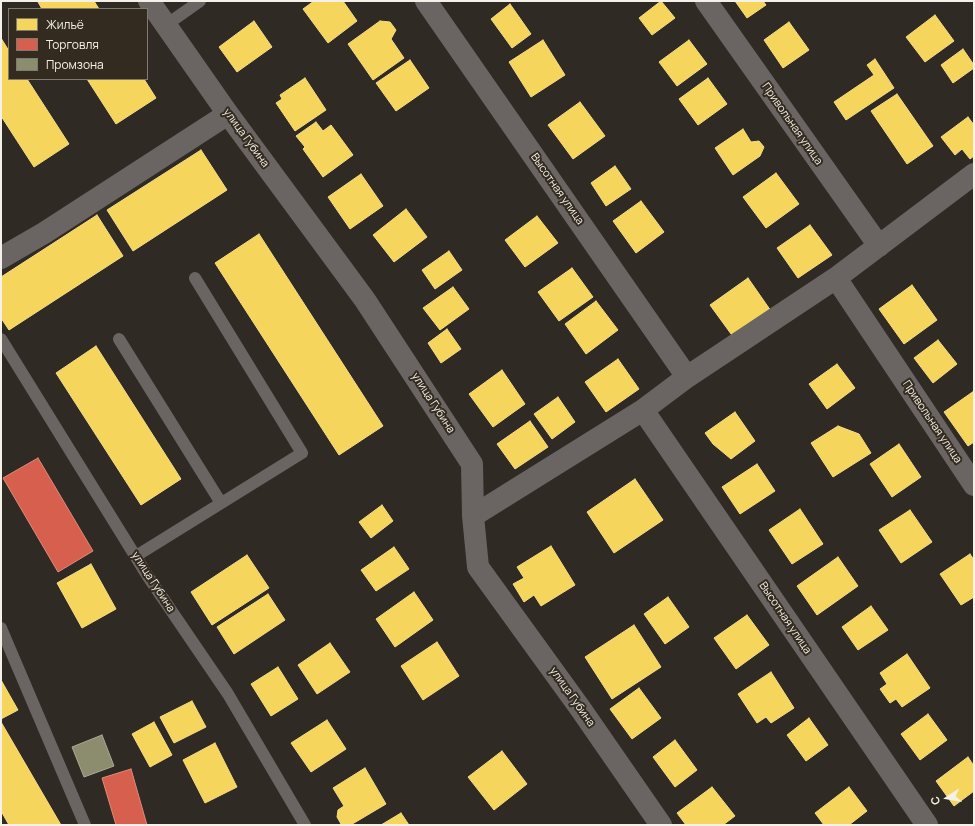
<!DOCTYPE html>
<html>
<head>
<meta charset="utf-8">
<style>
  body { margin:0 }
  #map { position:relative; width:975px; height:826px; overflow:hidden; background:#2f2a24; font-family:Manrope,sans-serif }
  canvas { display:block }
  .frame { position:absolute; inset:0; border:2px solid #f5f0e8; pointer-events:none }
  .legend { position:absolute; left:8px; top:8px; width:140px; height:72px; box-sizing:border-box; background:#332b20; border:1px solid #817a70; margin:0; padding:5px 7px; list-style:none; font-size:12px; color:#f5f0e8 }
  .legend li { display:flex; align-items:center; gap:8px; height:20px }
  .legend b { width:20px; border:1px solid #817a70 }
  .north { position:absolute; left:927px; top:778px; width:40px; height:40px; -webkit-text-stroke:3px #332b20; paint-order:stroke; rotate:258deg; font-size:11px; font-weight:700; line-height:16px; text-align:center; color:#f5f0e8 }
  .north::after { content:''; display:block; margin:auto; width:14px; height:18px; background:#f5f0e8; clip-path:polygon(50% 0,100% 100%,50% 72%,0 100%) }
</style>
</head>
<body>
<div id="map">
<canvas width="975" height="826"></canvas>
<div class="frame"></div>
<ul class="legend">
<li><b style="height:11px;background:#f6d55c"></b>Жильё</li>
<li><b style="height:11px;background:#d6604d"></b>Торговля</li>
<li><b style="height:11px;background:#8c8c6e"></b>Промзона</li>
</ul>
<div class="north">С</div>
</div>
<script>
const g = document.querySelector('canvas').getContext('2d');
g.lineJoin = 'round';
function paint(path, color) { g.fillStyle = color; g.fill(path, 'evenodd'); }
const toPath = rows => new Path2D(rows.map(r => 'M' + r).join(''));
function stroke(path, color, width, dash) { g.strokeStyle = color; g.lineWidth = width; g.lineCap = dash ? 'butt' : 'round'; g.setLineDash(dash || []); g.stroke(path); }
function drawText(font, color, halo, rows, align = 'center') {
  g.font = font + ' Manrope,sans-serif'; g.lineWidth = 4; g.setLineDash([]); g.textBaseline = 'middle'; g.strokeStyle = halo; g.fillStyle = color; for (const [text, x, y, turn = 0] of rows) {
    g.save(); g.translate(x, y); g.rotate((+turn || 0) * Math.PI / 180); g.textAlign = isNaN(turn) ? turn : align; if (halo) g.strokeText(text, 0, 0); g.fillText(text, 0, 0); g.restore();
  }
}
const homes = toPath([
  [40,1,94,1,99,9,42,9,38,2,40,1],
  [314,1,343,1,357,21,328,43,303,9,314,1],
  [661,1,675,18,652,35,639,18,661,1],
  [735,1,763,1,766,5,747,18,735,1],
  [510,4,531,34,512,48,491,19,510,4],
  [935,15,954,41,925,62,906,37,935,15],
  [254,21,272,47,237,72,219,47,254,21],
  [380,21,390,22,396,30,391,39,404,58,373,80,348,44,380,21],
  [789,22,809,50,783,68,764,40,789,22],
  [1,38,9,51,9,79,27,79,69,144,34,167,1,116,1,38],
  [543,40,565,75,531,97,509,62,543,40],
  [689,40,707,64,677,86,659,62,689,40],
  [963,49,974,65,974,68,953,83,941,65,963,49],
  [875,59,894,88,846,120,834,102,874,75,867,65,875,59],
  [410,60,429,88,396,111,376,83,410,60],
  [305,78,326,110,295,131,276,103,282,99,280,95,305,78],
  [708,78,727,104,698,125,679,99,708,78],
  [87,79,144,79,156,98,116,124,87,79],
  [897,94,933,146,907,164,871,111,897,94],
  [580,102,605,136,573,159,548,125,580,102],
  [968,117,974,125,974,141,972,142,974,145,974,156,970,159,962,149,955,155,941,137,968,117],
  [316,122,323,131,331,125,353,155,323,177,303,149,305,147,296,136,316,122],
  [743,129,751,142,759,141,764,147,760,156,733,175,715,148,743,129],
  [201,150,227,190,133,251,107,210,201,150],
  [615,166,631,189,606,206,591,183,615,166],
  [776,173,799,204,766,228,743,197,776,173],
  [361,174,383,206,350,229,328,197,361,174],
  [641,201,664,232,636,253,613,221,641,201],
  [406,209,427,237,394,262,373,235,406,209],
  [97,215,123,256,9,330,1,318,1,277,97,215],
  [537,216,558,243,525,267,505,240,537,216],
  [810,225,832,255,798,278,777,248,810,225],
  [259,234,383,426,339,455,215,263,259,234],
  [449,251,462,270,435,289,422,270,449,251],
  [572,268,593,297,559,321,538,292,572,268],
  [748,278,771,311,734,338,710,305,748,278],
  [912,285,937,320,904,344,879,309,912,285],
  [453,287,469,309,440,330,423,308,453,287],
  [596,301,618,330,586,354,565,324,596,301],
  [447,329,461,349,441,363,428,343,447,329],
  [938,340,957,364,933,383,914,358,938,340],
  [96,346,181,479,141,505,56,373,96,346],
  [618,359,639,389,606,412,585,382,618,359],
  [837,364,855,388,827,409,809,384,837,364],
  [502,370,525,404,493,427,469,394,502,370],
  [974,391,974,442,968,446,944,412,974,391],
  [558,397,575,422,552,439,534,414,558,397],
  [735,412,755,441,731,459,713,444,705,433,735,412],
  [530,421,548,447,515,469,497,444,530,421],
  [838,426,859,434,871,453,833,477,811,443,838,426],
  [899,444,921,477,892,497,870,464,899,444],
  [757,464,775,491,740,514,722,487,757,464],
  [635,479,663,520,614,553,587,512,635,479],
  [382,505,393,521,371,538,359,522,382,505],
  [800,509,823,544,792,564,769,530,800,509],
  [910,510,932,542,901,563,879,530,910,510],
  [551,546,575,585,541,606,534,595,524,602,513,584,524,578,517,567,551,546],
  [394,547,409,569,376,591,361,570,394,547],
  [970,554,974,560,974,597,961,605,940,574,970,554],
  [247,555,269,588,212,625,191,592,247,555],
  [838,557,858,586,817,615,797,586,838,557],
  [91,564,116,609,82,628,57,583,91,564],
  [414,592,433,620,395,647,376,619,414,592],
  [268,594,285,620,234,654,217,627,268,594],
  [668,597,689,627,665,644,644,614,668,597],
  [871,606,888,630,858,650,842,627,871,606],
  [747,615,769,645,736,669,714,638,747,615],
  [634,625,661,667,612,699,585,657,634,625],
  [437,642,459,676,423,700,401,666,437,642],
  [330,643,350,672,317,694,298,665,330,643],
  [907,654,930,688,902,707,896,699,890,703,880,689,887,684,880,673,907,654],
  [278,667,298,699,271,716,251,684,278,667],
  [771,672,794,708,771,723,766,717,757,723,738,694,771,672],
  [1,680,18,710,1,719,1,680],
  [639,688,661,718,632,739,610,709,639,688],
  [192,701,206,727,174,743,160,717,192,701],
  [928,714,947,740,920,760,901,734,928,714],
  [809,718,828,745,806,761,787,735,809,718],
  [327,720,346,749,311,772,291,743,327,720],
  [1,722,61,825,9,825,1,811,1,722],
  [154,722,172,755,150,767,132,734,154,722],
  [675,740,697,770,675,787,653,757,675,740],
  [215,743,237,787,205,803,183,760,215,743],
  [502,751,527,784,494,810,468,777,502,751],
  [968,757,974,766,974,791,954,806,936,781,968,757],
  [365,768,386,804,354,823,350,825,341,824,337,817,338,810,344,806,333,788,365,768],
  [712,787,735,816,723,825,686,825,677,813,712,787],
  [849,787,867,811,849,825,824,825,815,813,849,787],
  [401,813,409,825,381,825,401,813]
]);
paint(homes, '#f6d55c');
stroke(homes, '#f6dd86', 1);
const shops = toPath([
  [38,458,93,551,58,572,3,478,38,458],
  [131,769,147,825,116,825,102,778,131,769]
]);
paint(shops, '#d6604d');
stroke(shops, '#df8b7c', 1);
const industry = toPath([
  [102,735,114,766,84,777,72,747,102,735]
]);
paint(industry, '#8c8c6e');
stroke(industry, '#acaa93', 1);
stroke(toPath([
  [166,25,200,1],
  [1,339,147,575,228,694,305,825],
  [119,339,221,503],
  [136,556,302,453,195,278],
  [1,628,85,825]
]), '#6a6563', 12);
stroke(toPath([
  [149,1,228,114,365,300,472,464,473,516,478,567,580,708,661,825],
  [426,1,687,377],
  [706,1,879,246],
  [1,258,44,233,228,114],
  [836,278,974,485],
  [643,410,927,825],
  [473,516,643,410,687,377,836,278,974,174]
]), '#6a6563', 22);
drawText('11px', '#f5f0e8', '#332b20', [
  ["Привольная улица",792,124,55],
  ["улица Губина",246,138,54],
  ["Высотная улица",557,189,55],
  ["улица Губина",433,403,57],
  ["Привольная улица",932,422,56],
  ["улица Губина",153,582,57],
  ["Высотная улица",785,618,56],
  ["улица Губина",572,697,55]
]);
</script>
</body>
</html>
